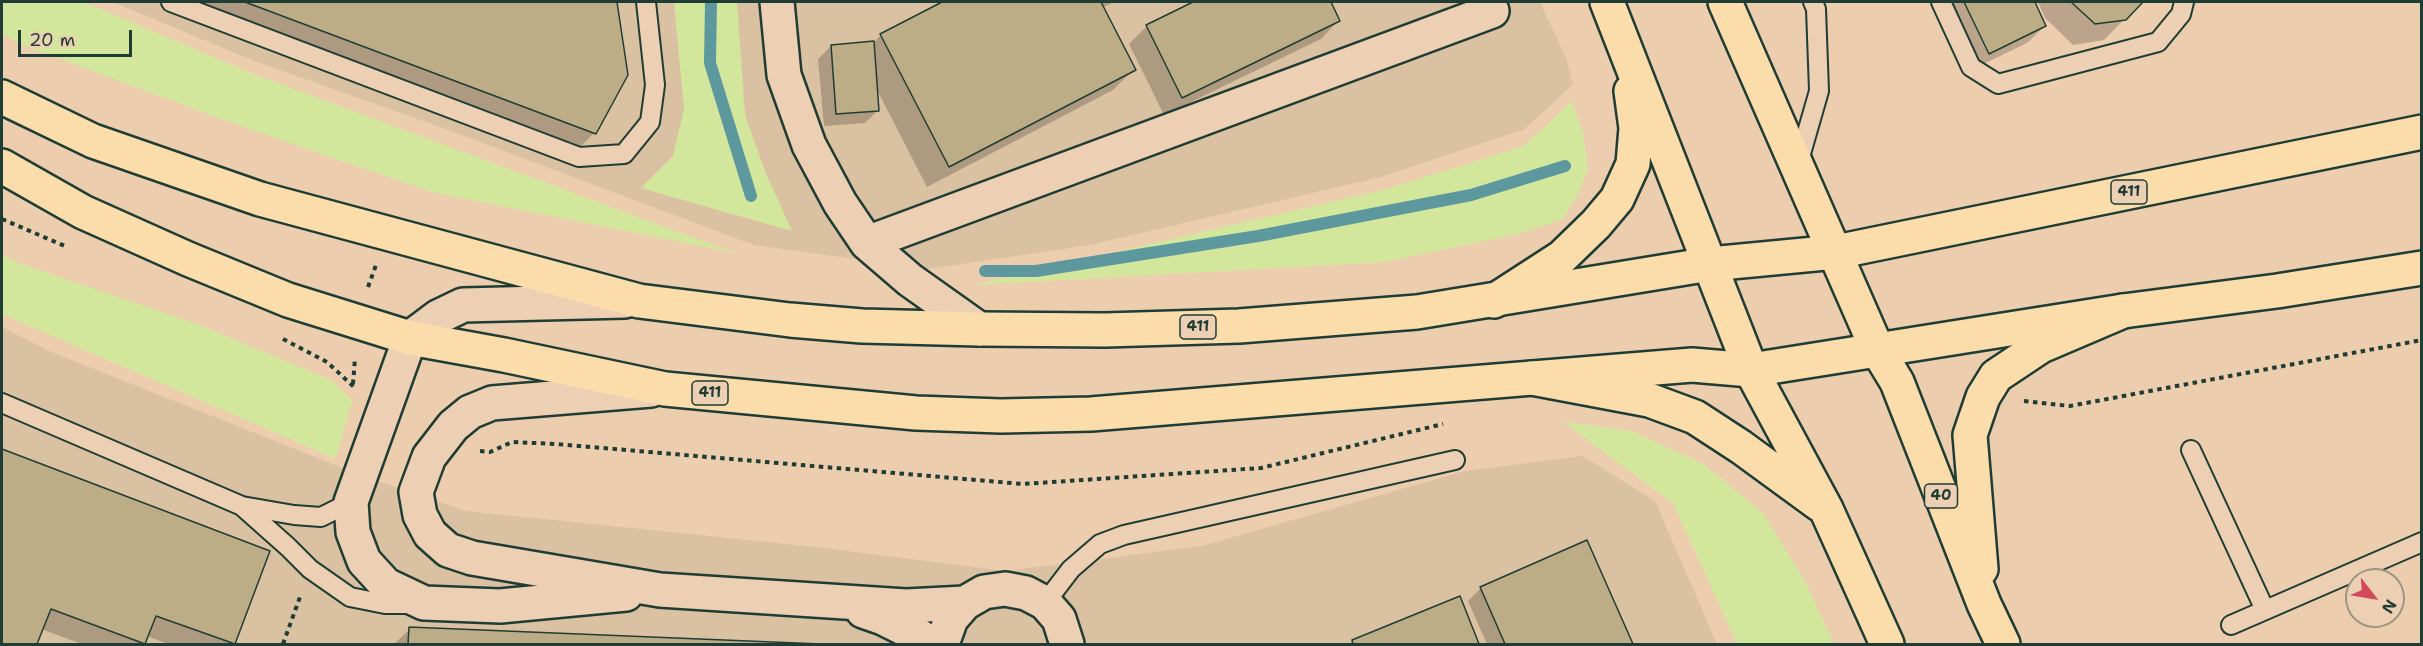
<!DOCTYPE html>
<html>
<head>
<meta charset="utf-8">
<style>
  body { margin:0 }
  #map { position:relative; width:2423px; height:646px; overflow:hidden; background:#ecceaf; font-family:"Shantell Sans",sans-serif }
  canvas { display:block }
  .frame { position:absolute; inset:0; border:3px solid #1f3d34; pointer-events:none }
  .north { position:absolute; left:2345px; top:568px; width:60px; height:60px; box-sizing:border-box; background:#edcfb4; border:2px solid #9b9581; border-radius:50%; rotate:121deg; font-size:16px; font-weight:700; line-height:24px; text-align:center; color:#1f3d34 }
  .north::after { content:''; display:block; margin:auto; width:21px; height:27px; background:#d1495b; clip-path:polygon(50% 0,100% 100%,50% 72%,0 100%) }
  .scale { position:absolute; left:18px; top:30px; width:114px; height:27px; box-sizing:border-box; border:3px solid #1f3d34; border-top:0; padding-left:8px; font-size:18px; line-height:21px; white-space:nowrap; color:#1f3d34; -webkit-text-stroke:4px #edcfb4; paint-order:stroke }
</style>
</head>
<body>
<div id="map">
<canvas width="2423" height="646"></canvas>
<div class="frame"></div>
<div class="north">N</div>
<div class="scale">20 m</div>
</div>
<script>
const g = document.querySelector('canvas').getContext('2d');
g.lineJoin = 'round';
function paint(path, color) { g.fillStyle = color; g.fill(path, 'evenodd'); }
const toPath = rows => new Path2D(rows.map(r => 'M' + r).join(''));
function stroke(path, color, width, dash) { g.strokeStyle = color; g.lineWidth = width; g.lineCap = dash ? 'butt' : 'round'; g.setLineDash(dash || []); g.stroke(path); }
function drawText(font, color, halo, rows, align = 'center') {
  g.font = font + ' "Shantell Sans",sans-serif'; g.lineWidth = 5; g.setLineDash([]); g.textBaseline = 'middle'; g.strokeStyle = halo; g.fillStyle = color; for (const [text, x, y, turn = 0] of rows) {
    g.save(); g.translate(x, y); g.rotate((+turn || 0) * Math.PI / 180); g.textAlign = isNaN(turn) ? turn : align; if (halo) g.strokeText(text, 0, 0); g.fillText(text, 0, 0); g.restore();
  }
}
paint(toPath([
  [113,2,1540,2,1566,58,1573,84,1525,129,1381,177,1090,245,928,269,754,245,440,127,254,61],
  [2,327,49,351,355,473,466,511,816,547,1005,571,1202,546,1465,471,1583,456,1655,501,1717,644,2,644]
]), '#dac1a1');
paint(toPath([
  [2,2,84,2,251,73,735,253,432,192,235,124,28,47,2,34],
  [674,2,737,2,745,115,765,171,792,231,641,188,673,156,684,109],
  [1572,101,1583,132,1588,168,1578,194,1563,219,1518,234,1384,262,974,285,1387,189,1524,146],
  [2,255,21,264,197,324,331,380,352,400,336,459,2,314],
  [1563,422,1632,431,1705,465,1763,513,1806,583,1834,644,1737,644,1673,503]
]), '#d3e79c');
paint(toPath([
  [169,2,616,2,626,75,594,133,573,154],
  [945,2,1114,2,1102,8,1134,69,1113,90,927,187,876,88,878,110,865,123,824,126,818,59,831,46,873,43,881,35],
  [1197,2,1329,2,1338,21,1321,39,1164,115,1129,44,1147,26],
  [1938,2,2033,2,2045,26,2027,43,1971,70],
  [2038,2,2141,2,2104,40,2073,45,2045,18],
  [2,450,268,552,233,644,168,644,147,636,143,644,82,644,41,629,36,644,2,644],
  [1586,542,1631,644,1487,644,1468,601,1481,588],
  [1459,598,1478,644,1349,644,1352,642],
  [410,629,786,644,394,644]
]), '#0003');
stroke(toPath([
  [711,2,710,63,751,196],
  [985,271,1036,271,1258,236,1471,195,1565,166]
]), '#5d989f', 12);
const building = toPath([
  [245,2,617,2,628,75,596,134,245,2],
  [942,2,1101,2,1136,70,949,167,880,34,942,2],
  [1193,2,1331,2,1340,21,1182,98,1146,25,1193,2],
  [1964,2,2035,2,2046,26,1989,54,1964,2],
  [2071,2,2143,2,2126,20,2095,24,2071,2],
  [874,41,879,111,836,114,831,45,874,41],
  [2,449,270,551,235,644,156,616,145,644,51,609,37,644,2,644,2,449],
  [1587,540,1633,644,1505,644,1480,587,1587,540],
  [1460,596,1479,644,1353,644,1352,640,1460,596],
  [409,627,821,644,408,644,409,627]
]);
paint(building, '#bdad86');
stroke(building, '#1f3d34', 1.5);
const lane = toPath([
  [171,2,579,157,624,154,650,122,655,85,646,2],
  [1941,2,1971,67,1998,84,2158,42,2181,14,2184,2],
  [1798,164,1819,91,1816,9,1813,2],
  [2,403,242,506,294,515,321,517,351,502],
  [2191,450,2265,610],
  [243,507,288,547,310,569,350,597,385,604,410,604],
  [1045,603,1071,569,1100,544,1124,535,1455,460],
  [2231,625,2422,542]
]);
const street = toPath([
  [777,2,784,75,809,145,840,203,867,243,910,280,979,329],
  [867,243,1492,11,1488,2],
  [625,301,463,305,438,317,410,338,351,502,353,532,364,561,386,585,424,603,500,606,626,594],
  [651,390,492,403,470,412,453,426,429,457,416,492,420,515,430,534,448,550,472,558,660,590,906,606,965,603],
  [863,611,883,618,921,637,927,644],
  [942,644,951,619,965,603,984,592,1005,589,1026,593,1045,603,1059,619,1067,644]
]);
const primary = toPath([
  [2,97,93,141,260,199,639,301,790,320,862,326,979,329,1105,330,1239,326,1417,312,1710,264,1836,252,2422,132],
  [2,166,83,212,188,259,288,300,410,338,504,355,665,389,916,413,1001,416,1091,414,1692,365,1751,370,2123,311,2277,291,2422,268]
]);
const highway = toPath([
  [1607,2,1751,370,1826,509,1887,644],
  [1725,2,1877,349,1897,382,1984,604,2003,644],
  [1494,301,1562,257,1596,224,1617,199,1633,164,1636,128,1631,91],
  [1532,378,1649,400,1695,417,1741,447,1819,504],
  [1981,569,1970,435,1983,397,1996,376,2041,346,2123,311]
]);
stroke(lane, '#1f3d34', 22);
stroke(street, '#1f3d34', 38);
stroke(primary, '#1f3d34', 38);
stroke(highway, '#1f3d34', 38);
stroke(toPath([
  [2,219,67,247],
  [368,287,376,265],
  [283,339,327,362,354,387],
  [353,384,355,358],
  [2024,401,2070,406,2422,340],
  [480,451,490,452,512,442,556,444,1023,484,1261,468,1443,424],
  [283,644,300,597]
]), '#1f3d34', 4, [4.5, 4.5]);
stroke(lane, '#edcfb4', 18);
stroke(street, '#edcfb4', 33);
stroke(primary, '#faddab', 33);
stroke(highway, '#faddab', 33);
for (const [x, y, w] of [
  [2129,192,36],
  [1198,327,36],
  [710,393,36],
  [1941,496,33]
]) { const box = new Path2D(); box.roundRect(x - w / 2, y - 12, w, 24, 4.5); g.fillStyle = '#edcfb4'; g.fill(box); stroke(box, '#1f3d34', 1.5); }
drawText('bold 15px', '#1f3d34', null, [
  ["411",2129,192],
  ["411",1198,327],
  ["411",710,393],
  ["40",1941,496]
]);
</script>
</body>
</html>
